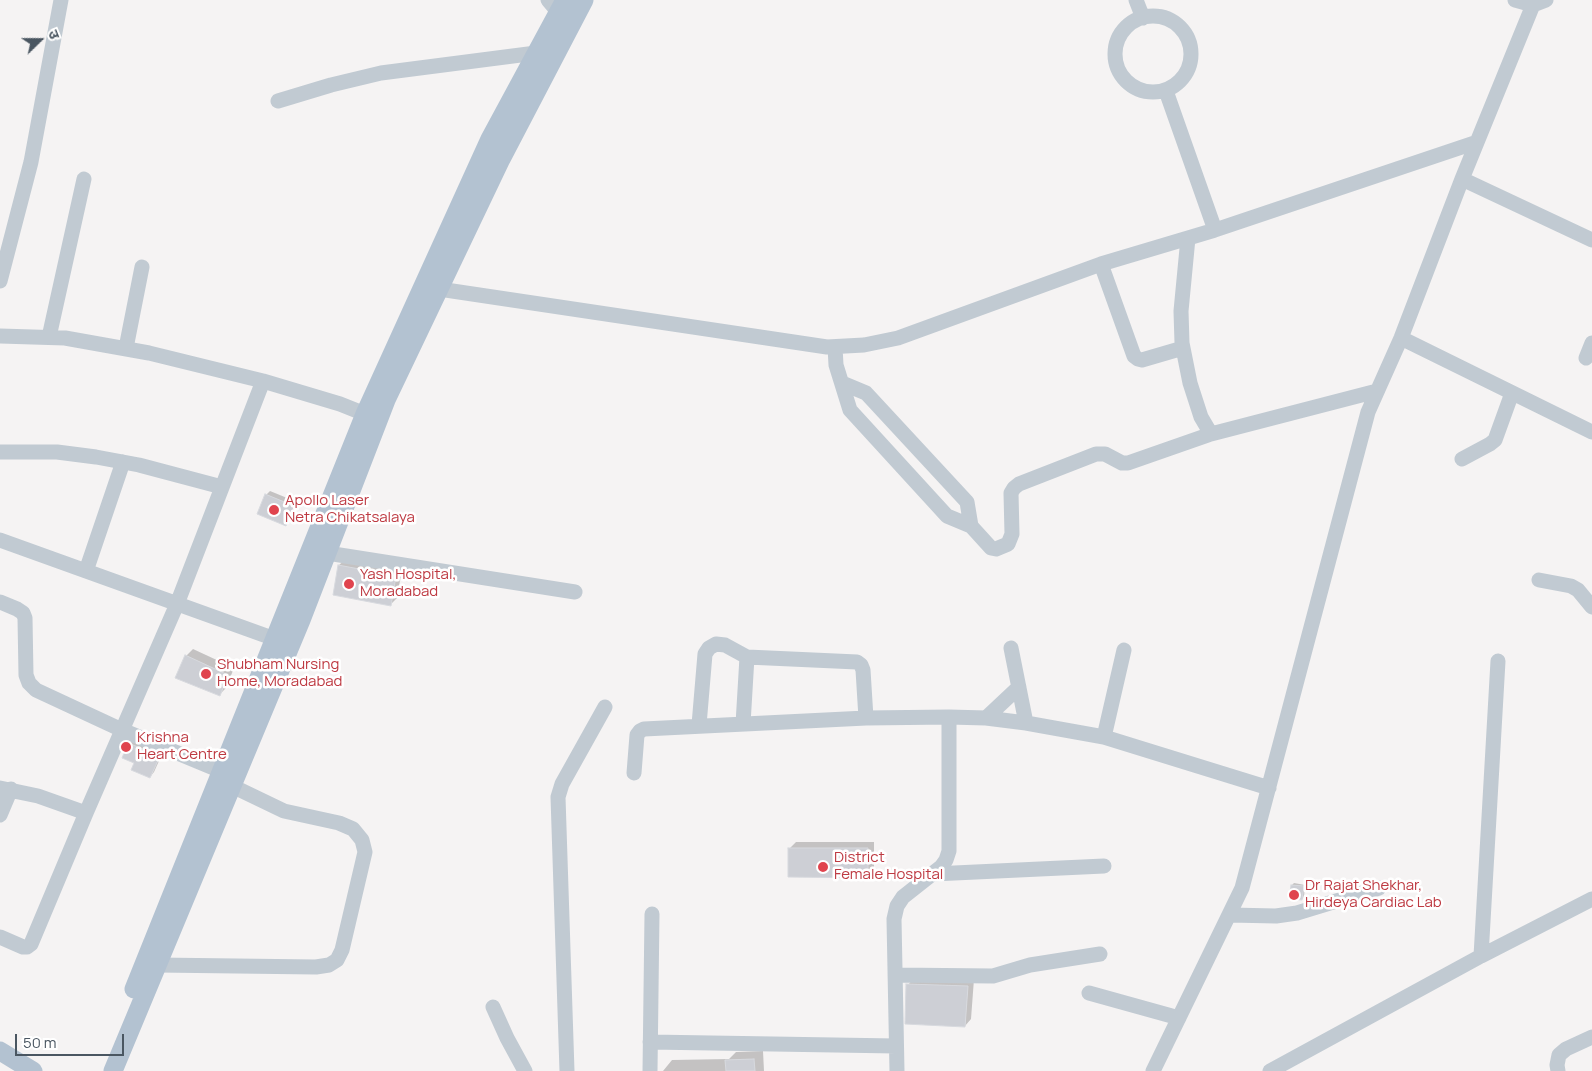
<!DOCTYPE html>
<html>
<head>
<meta charset="utf-8">
<style>
  body { margin:0 }
  #map { position:relative; width:1592px; height:1071px; overflow:hidden; background:#f5f3f3; font-family:Manrope,"Noto Sans Devanagari",sans-serif }
  canvas { display:block }
  .north { position:absolute; left:15px; top:15px; width:50px; height:50px; -webkit-text-stroke:4px #fff; paint-order:stroke; rotate:68deg; font-size:14px; font-weight:700; line-height:20px; text-align:center; color:#4a5661 }
  .north::after { content:''; display:block; margin:auto; width:18px; height:22px; background:#4a5661; clip-path:polygon(50% 0,100% 100%,50% 72%,0 100%) }
  .scale { position:absolute; left:15px; top:1034px; width:109px; height:22px; box-sizing:border-box; border:2px solid #4a5661; border-top:0; padding-left:6px; font-size:15px; line-height:18px; white-space:nowrap; color:#4a5661; -webkit-text-stroke:4px #fff; paint-order:stroke }
</style>
</head>
<body>
<div id="map">
<canvas width="1592" height="1071"></canvas>
<div class="north">उ</div>
<div class="scale">50 m</div>
</div>
<script>
const g = document.querySelector('canvas').getContext('2d');
g.lineJoin = 'round';
function paint(path, color) { g.fillStyle = color; g.fill(path, 'evenodd'); }
const toPath = rows => new Path2D(rows.map(r => 'M' + r).join(''));
function stroke(path, color, width, dash) { g.strokeStyle = color; g.lineWidth = width; g.lineCap = dash ? 'butt' : 'round'; g.setLineDash(dash || []); g.stroke(path); }
function drawText(font, color, halo, rows, align = 'center') {
  g.font = font + ' Manrope,sans-serif'; g.lineWidth = 5; g.setLineDash([]); g.textBaseline = 'middle'; g.strokeStyle = halo; g.fillStyle = color; for (const [text, x, y, turn = 0] of rows) {
    g.save(); g.translate(x, y); g.rotate((+turn || 0) * Math.PI / 180); g.textAlign = isNaN(turn) ? turn : align; if (halo) g.strokeText(text, 0, 0); g.fillText(text, 0, 0); g.restore();
  }
}
paint(toPath([
  [270,491,297,502,290,520,285,524,266,495],
  [346,559,402,569,397,598,391,604,339,565],
  [193,649,234,668,226,688,219,695,186,656],
  [134,739,163,752,154,772,150,777,135,763,123,758,129,743],
  [796,842,874,842,874,870,867,877,790,848],
  [1294,883,1305,885,1304,897,1302,899,1292,885],
  [914,978,974,979,971,1019,965,1026,908,985],
  [763,1051,764,1071,663,1071,672,1060,729,1059,736,1052]
]), '#0003');
const building = toPath([
  [265,494,294,506,286,526,257,514,265,494],
  [338,565,396,576,391,606,333,595,338,565],
  [185,655,228,675,220,696,175,678,185,655],
  [128,743,160,756,150,778,131,770,134,763,122,758,128,743],
  [788,848,868,848,868,878,788,877,788,848],
  [1291,885,1304,886,1302,900,1289,899,1291,885],
  [906,984,968,986,965,1027,905,1024,906,984],
  [754,1059,755,1071,726,1071,725,1060,754,1059]
]);
paint(building, '#cdcfd5');
stroke(building, '#d7d9de', 1);
stroke(toPath([
  [548,0,558,12],
  [1136,0,1143,18],
  [1515,0,1533,5,1546,0],
  '1115 54a38 38 0 1 1 76 0a38 38 0 1 1-76 0Z',
  [1166,91,1215,230],
  [278,101,331,85,381,73,536,53],
  [1462,179,1592,240],
  [1188,238,1181,311,1182,343,1190,383,1201,417,1211,434],
  [1101,264,1134,356,1138,359,1142,360,1183,348],
  [0,281,31,162,61,0],
  [439,289,827,347,864,345,898,338,1101,264,1215,230,1477,142],
  [0,336,65,338,149,353,263,381,340,404,365,414],
  [49,337,84,179],
  [1401,338,1592,432],
  [835,347,836,365,850,410,947,516,971,526,991,548,996,549,1008,544,1012,534,1011,493,1014,488,1019,484,1096,454,1105,454,1122,463,1128,463,1211,434,1377,391],
  [126,348,142,267],
  [1586,358,1592,343],
  [842,383,866,393,967,502,971,526],
  [0,452,57,452,96,457,139,465,222,487],
  [1462,459,1490,444,1495,440,1512,393],
  [0,540,275,639],
  [327,553,575,592],
  [86,571,123,462],
  [1539,580,1571,586,1578,590,1592,607],
  [0,602,17,609,23,613,25,618,26,675,29,683,36,690,122,730,221,771],
  [1011,648,1026,723],
  [986,718,1019,687],
  [743,724,747,657],
  [699,725,705,654,709,648,716,644,725,645,747,657,857,662,861,665,863,670,866,718],
  [1104,737,1124,650],
  [634,773,637,735,640,731,644,729,866,718,949,717,986,718,1026,723,1104,737,1269,788],
  [0,788,38,796,86,813],
  [0,815,11,789],
  [933,874,1104,866],
  [1230,915,1276,916,1297,913,1379,888],
  [0,937,23,947,27,947,31,944,86,813,177,604,263,381],
  [1481,956,1498,661],
  [157,965,316,967,329,965,337,960,342,950,365,852,362,840,353,829,339,823,284,811,232,786],
  [895,975,993,976,1030,965,1100,954],
  [1089,993,1179,1018],
  [493,1007,507,1038,525,1071],
  [650,1042,896,1046],
  [567,1071,558,797,562,784,605,707],
  [650,1071,652,914],
  [897,1071,894,919,897,906,903,897,941,867,946,860,949,851,949,717],
  [1153,1071,1242,888,1368,412,1401,338,1462,179,1535,0],
  [1270,1071,1481,956,1592,899],
  [1558,1071,1557,1065,1559,1055,1566,1049,1592,1037]
]), '#c1cad2', 15);
stroke(toPath([
  [134,989,365,414,490,139,565,0],
  [0,1051,33,1071],
  [113,1071,301,620,386,400,501,159,584,0]
]), '#b3c2d1', 19);
for (const [x, y, r, color] of [
  [274,510,6,"#e0444e"],
  [349,584,6,"#e0444e"],
  [206,674,6,"#e0444e"],
  [126,747,6,"#e0444e"],
  [823,867,6,"#e0444e"],
  [1294,895,6,"#e0444e"]
]) { const dot = new Path2D(); dot.arc(x, y, r, 0, 2 * Math.PI); g.fillStyle = color; g.fill(dot); stroke(dot, '#fff', 2); }
drawText('15px', '#be3a42', '#fff', [
  ["Apollo Laser",285,501],
  ["Netra Chikatsalaya",285,518],
  ["Yash Hospital,",360,575],
  ["Moradabad",360,592],
  ["Shubham Nursing",217,665],
  ["Home, Moradabad",217,682],
  ["Krishna",137,738],
  ["Heart Centre",137,755],
  ["District",834,858],
  ["Female Hospital",834,875],
  ["Dr Rajat Shekhar,",1305,886],
  ["Hirdeya Cardiac Lab",1305,903]
], 'left');
</script>
</body>
</html>
